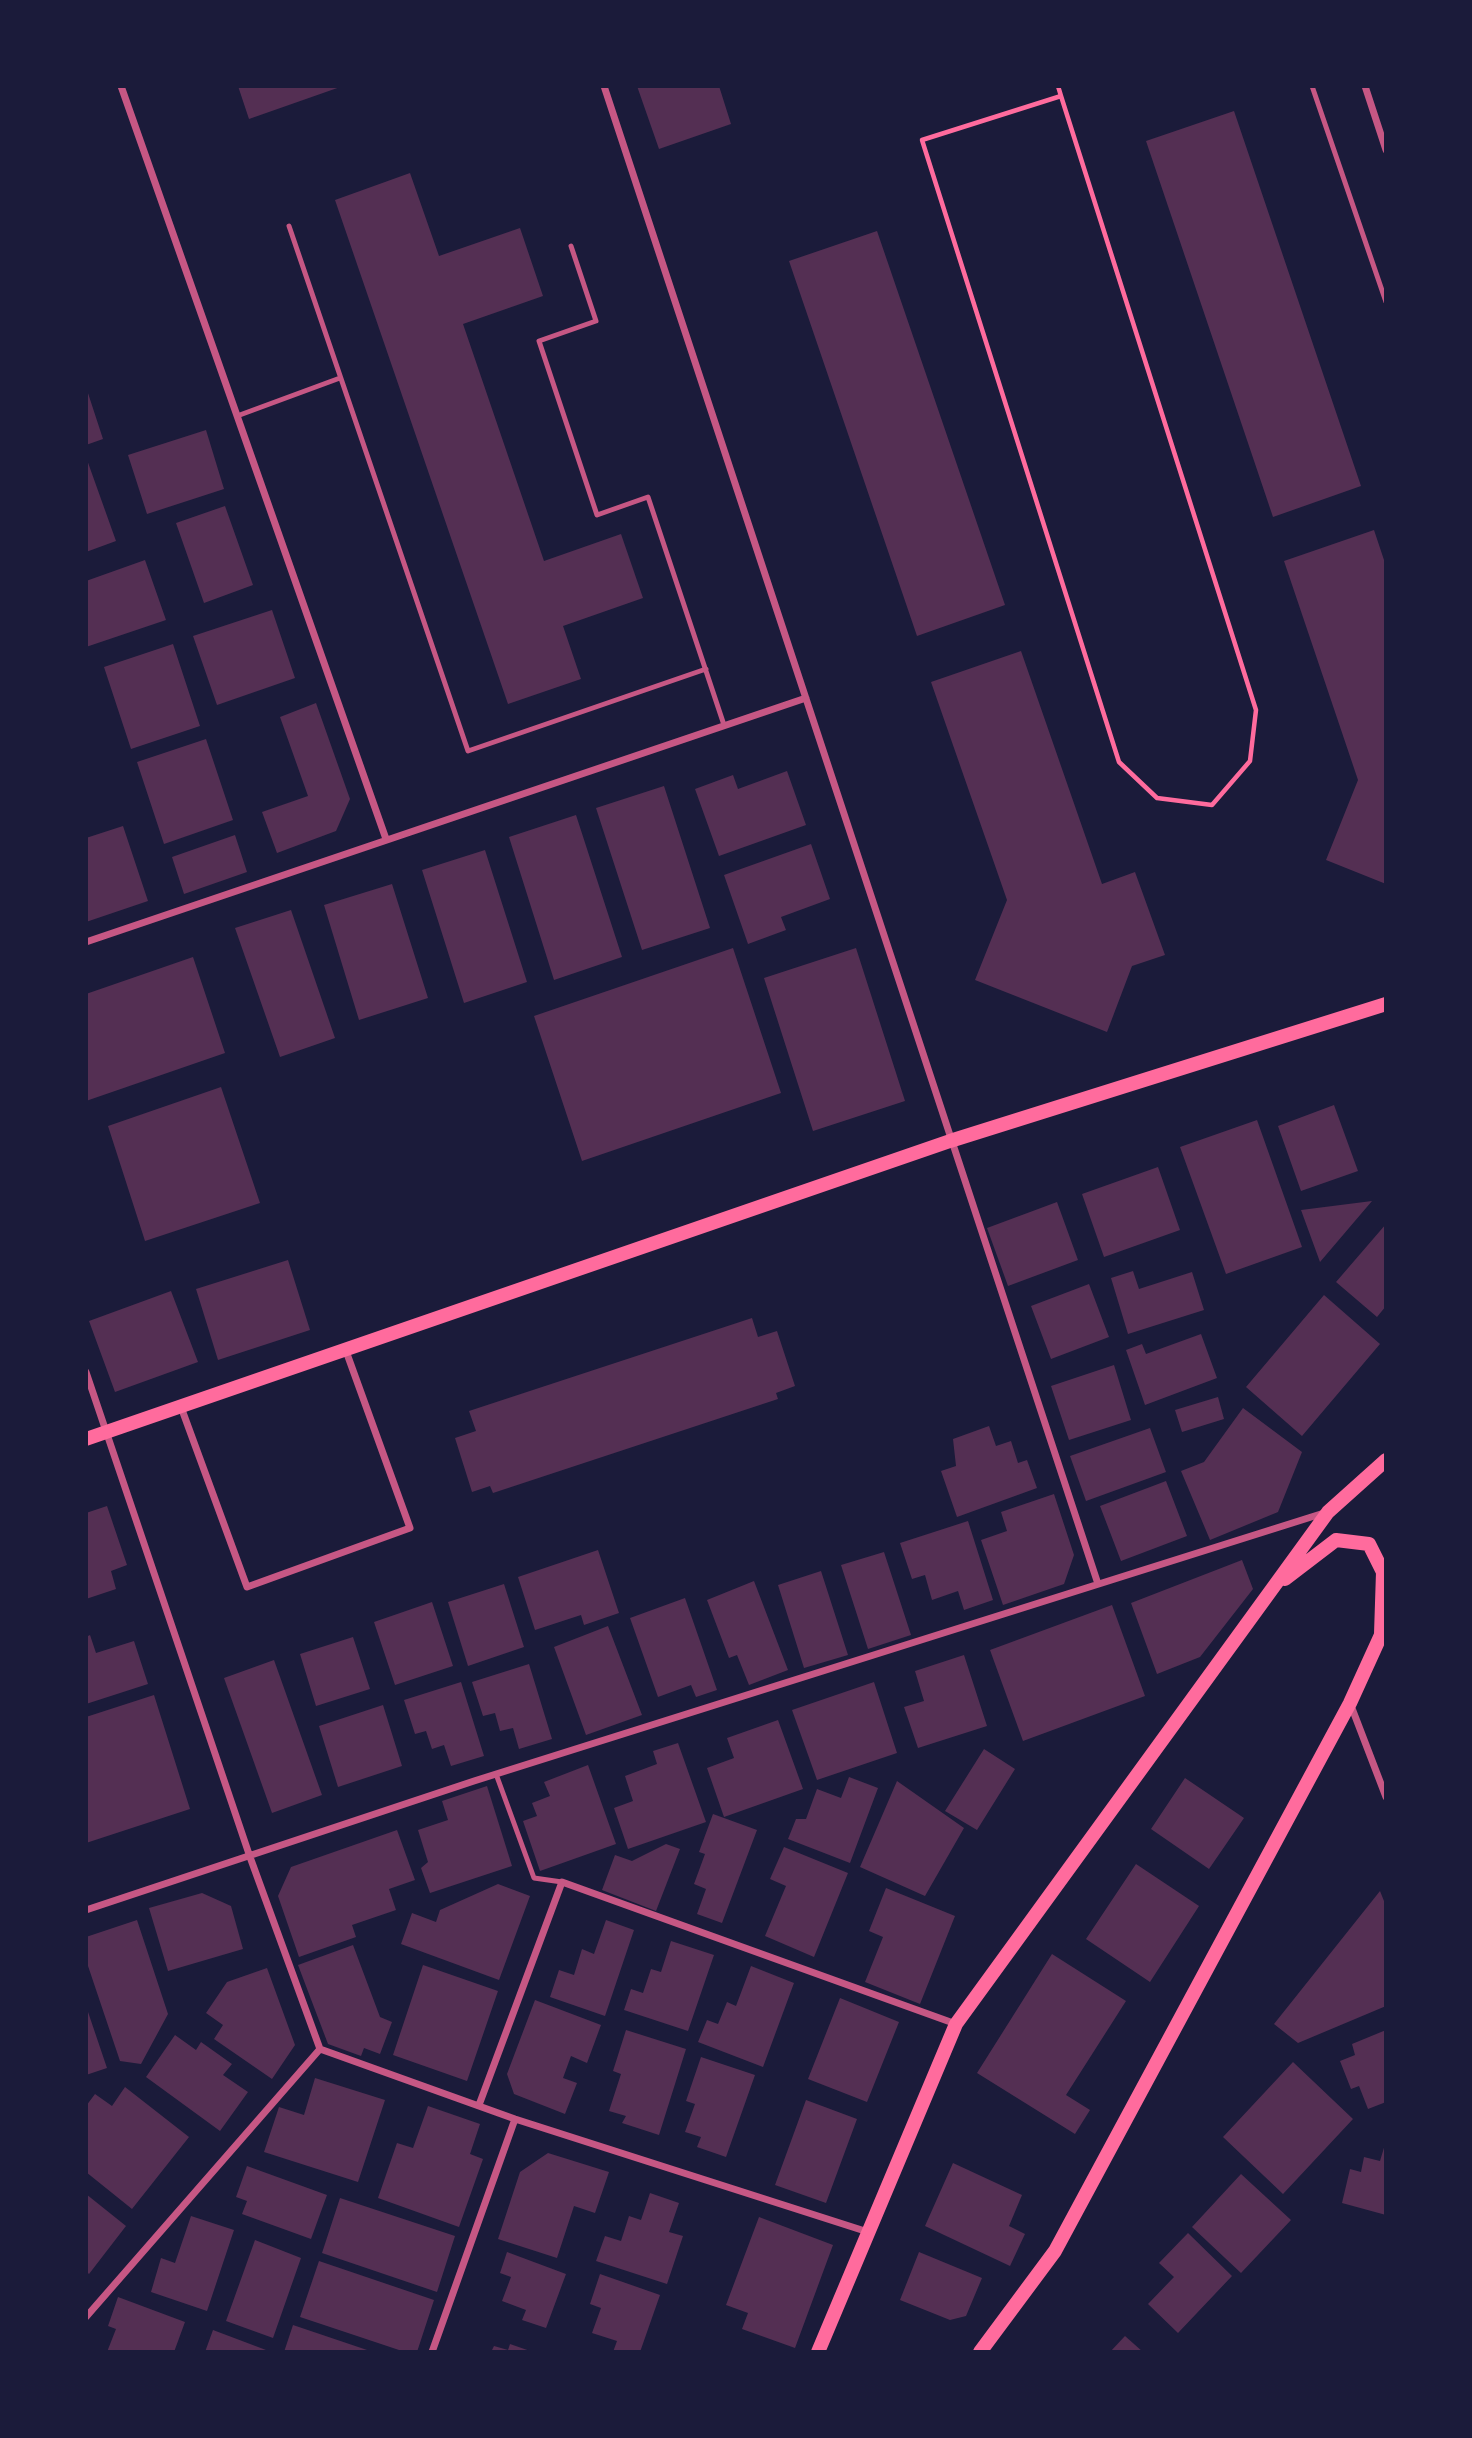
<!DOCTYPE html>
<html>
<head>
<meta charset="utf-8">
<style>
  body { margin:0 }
  #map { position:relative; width:1472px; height:2438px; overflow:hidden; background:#1b1b3a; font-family:"Noto Serif",serif }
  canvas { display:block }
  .frame { position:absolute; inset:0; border:88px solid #1b1b3a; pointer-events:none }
</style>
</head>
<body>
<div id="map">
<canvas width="1472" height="2438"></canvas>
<div class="frame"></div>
</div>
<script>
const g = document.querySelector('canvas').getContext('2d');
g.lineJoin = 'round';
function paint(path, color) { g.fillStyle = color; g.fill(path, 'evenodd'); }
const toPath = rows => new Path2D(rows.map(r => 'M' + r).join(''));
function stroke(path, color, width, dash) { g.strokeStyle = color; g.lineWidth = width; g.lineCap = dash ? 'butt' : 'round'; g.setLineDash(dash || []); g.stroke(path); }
paint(toPath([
  [238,86,343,86,249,119],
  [637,86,719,86,731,124,659,149],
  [1234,111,1361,486,1273,517,1146,141],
  [410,173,439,256,520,228,543,296,463,324,544,561,621,534,643,598,563,626,581,679,508,704,335,200],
  [877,231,1005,605,917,636,789,261],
  [86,387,103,439,86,445],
  [206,430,224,489,147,514,128,455],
  [86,457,116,541,86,552],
  [225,506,253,585,204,603,176,523],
  [1374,530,1386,566,1386,884,1326,860,1358,780,1284,561],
  [145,560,166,620,86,647,86,581],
  [272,610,295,678,217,705,193,636],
  [173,644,200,726,131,749,104,667],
  [1021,651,1102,884,1135,872,1165,955,1132,966,1107,1032,975,980,1007,900,931,682],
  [316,703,350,799,336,831,277,853,262,812,308,796,280,717],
  [206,739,233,820,164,844,137,762],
  [787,771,806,825,719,856,695,789,733,775,738,789],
  [664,786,710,928,642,950,596,808],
  [576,815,622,957,554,980,509,837],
  [123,826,148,901,86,922,86,838],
  [235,835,247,872,184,894,172,857],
  [811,844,830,899,781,917,786,930,748,944,724,875],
  [485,850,527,982,464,1003,422,870],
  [392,884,428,998,359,1020,324,905],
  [291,910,335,1038,280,1057,235,928],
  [733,948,781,1093,582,1161,534,1016],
  [856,948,905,1101,813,1131,764,978],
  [193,957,225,1053,86,1101,86,994],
  [221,1087,260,1203,145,1241,108,1126],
  [1334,1105,1358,1171,1301,1191,1278,1126],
  [1257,1120,1302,1247,1226,1274,1180,1147],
  [1158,1167,1180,1230,1104,1257,1082,1194],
  [1372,1201,1320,1262,1301,1210],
  [1057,1202,1078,1260,1008,1286,987,1228],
  [1386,1224,1386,1306,1377,1317,1336,1282],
  [288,1260,310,1330,218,1360,196,1289],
  [1133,1271,1139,1289,1192,1272,1204,1310,1128,1334,1111,1278],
  [1089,1284,1109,1337,1051,1359,1031,1306],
  [171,1291,198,1362,115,1392,89,1321],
  [1324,1295,1380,1344,1302,1436,1246,1387],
  [752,1318,758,1337,777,1331,795,1386,776,1393,778,1399,493,1493,490,1486,472,1492,455,1438,476,1431,469,1411],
  [1201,1334,1217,1378,1145,1405,1126,1350,1142,1344,1146,1354],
  [1114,1365,1131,1420,1069,1440,1051,1386],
  [1218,1397,1224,1419,1182,1432,1175,1410],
  [1243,1408,1302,1452,1278,1512,1210,1540,1181,1471,1204,1462],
  [989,1426,996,1446,1011,1441,1018,1463,1027,1460,1037,1488,957,1517,941,1471,956,1466,953,1439],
  [1150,1428,1166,1472,1086,1501,1070,1456],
  [1166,1481,1187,1536,1121,1561,1100,1506],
  [1054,1494,1074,1555,1064,1584,1003,1605,981,1540,1007,1531,1001,1512],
  [107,1506,127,1565,111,1571,116,1589,86,1599,86,1513],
  [968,1521,993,1600,964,1610,958,1591,932,1600,925,1575,912,1579,900,1543],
  [598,1550,619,1613,584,1625,581,1615,535,1630,518,1577],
  [884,1552,911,1635,868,1649,841,1565],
  [1242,1560,1253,1589,1200,1657,1157,1674,1131,1603],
  [821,1571,848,1655,804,1668,778,1585],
  [754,1581,788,1670,749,1685,737,1655,729,1658,707,1600],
  [504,1584,524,1647,468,1666,448,1602],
  [685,1598,717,1690,696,1697,691,1685,658,1697,630,1618],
  [432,1602,453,1666,395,1685,374,1622],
  [1112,1605,1145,1696,1023,1741,990,1650],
  [608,1626,642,1715,586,1735,554,1647],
  [90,1635,96,1653,134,1641,148,1684,86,1704,86,1637],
  [353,1637,370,1689,316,1706,300,1654],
  [964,1655,987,1726,918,1748,904,1707,924,1701,915,1671],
  [274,1660,322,1795,272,1813,224,1678],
  [529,1664,552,1739,519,1749,513,1728,500,1731,495,1713,483,1716,472,1682],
  [461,1682,484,1756,451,1766,444,1745,432,1749,426,1731,415,1734,404,1700],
  [874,1682,897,1753,817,1780,792,1710],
  [154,1695,190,1809,86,1843,86,1717],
  [383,1705,402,1766,338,1787,319,1726],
  [778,1720,803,1789,724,1817,707,1768,734,1758,727,1738],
  [678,1743,706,1822,628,1849,614,1808,633,1801,625,1776,657,1764,653,1751],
  [984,1749,1015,1769,977,1830,945,1811],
  [588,1765,616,1844,540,1871,523,1821,537,1816,532,1803,550,1796,544,1782],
  [849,1777,878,1788,850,1863,788,1839,796,1819,806,1819,817,1789,841,1798],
  [1185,1778,1244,1818,1209,1869,1151,1829],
  [897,1781,964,1828,925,1896,860,1867],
  [487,1786,512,1866,430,1893,421,1868,428,1862,418,1830,448,1820,442,1801],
  [713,1814,757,1830,722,1923,697,1914,706,1889,694,1884,705,1854,699,1852],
  [397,1830,415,1880,389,1889,396,1910,352,1925,356,1937,299,1957,278,1896,291,1867],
  [666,1844,680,1849,656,1911,602,1890,615,1855,632,1861],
  [784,1847,848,1873,814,1957,765,1936,786,1886,770,1879],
  [1136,1864,1199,1906,1150,1982,1086,1939],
  [498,1884,530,1896,499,1980,401,1944,412,1913,436,1922,440,1910],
  [886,1888,955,1916,920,2004,865,1982,883,1937,869,1931],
  [1380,1891,1386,1906,1386,2006,1298,2043,1274,2024],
  [202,1893,231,1906,243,1949,168,1971,149,1908],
  [137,1920,168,2014,141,2064,120,2061,86,1960,86,1937],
  [606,1920,634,1930,605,2016,550,1997,559,1970,574,1975,582,1949,594,1954],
  [671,1941,714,1955,688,2031,624,2010,631,1989,643,1993,651,1969,661,1972],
  [353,1945,380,2017,392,2022,380,2054,364,2048,361,2056,328,2044,298,1965],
  [1052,1954,1126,2001,1066,2095,1090,2110,1075,2134,977,2073],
  [423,1965,498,1991,467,2081,393,2055],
  [751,1966,794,1983,763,2067,698,2042,707,2020,718,2024,727,2002,736,2006],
  [267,1968,295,2045,272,2079,214,2039,223,2025,206,2013,227,1982],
  [840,1998,899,2022,867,2102,808,2079],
  [535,2000,601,2025,587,2063,571,2056,563,2078,577,2083,565,2114,514,2094,507,2074],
  [86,2006,107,2068,86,2075],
  [626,2030,686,2049,659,2135,622,2123,626,2116,609,2111,621,2074,613,2071],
  [1386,2030,1386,2102,1368,2109,1359,2086,1351,2089,1340,2061,1355,2055,1352,2044],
  [175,2035,196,2050,201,2042,232,2064,223,2075,248,2092,220,2131,146,2077],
  [701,2057,755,2075,726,2157,697,2147,701,2137,685,2132,695,2104,686,2101],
  [1293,2062,1353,2119,1283,2194,1223,2137],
  [315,2078,385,2100,358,2182,264,2152,279,2107,304,2115],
  [125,2087,189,2137,132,2209,86,2172,86,2106,95,2094,112,2106],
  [806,2100,857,2119,826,2203,775,2185],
  [428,2106,480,2124,470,2154,483,2159,459,2227,378,2198,397,2143,413,2148],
  [1386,2141,1386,2215,1342,2203,1350,2169,1361,2172,1364,2157,1380,2161],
  [548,2153,609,2172,595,2213,574,2206,557,2258,498,2239,520,2172],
  [953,2163,1022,2195,1009,2226,1025,2234,1010,2266,925,2226],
  [247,2166,327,2195,311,2239,242,2214,247,2201,236,2197],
  [1241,2174,1291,2220,1241,2273,1192,2227],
  [650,2193,679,2203,669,2232,683,2236,667,2284,596,2261,605,2236,621,2241,629,2216,641,2220],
  [86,2194,126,2226,89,2274,86,2271],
  [340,2198,455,2236,437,2292,322,2253],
  [191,2216,234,2230,207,2311,151,2292,161,2258,175,2263],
  [759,2217,833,2245,795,2348,742,2329,748,2313,726,2305],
  [1188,2233,1232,2276,1178,2333,1148,2304,1174,2277,1159,2263],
  [255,2240,301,2258,273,2338,226,2321],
  [507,2252,566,2274,546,2328,522,2320,526,2310,502,2301,511,2277,500,2273],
  [919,2252,982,2278,966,2316,950,2320,900,2300],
  [319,2261,434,2300,417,2352,405,2352,300,2317],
  [600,2274,660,2295,640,2352,613,2352,617,2341,592,2333,601,2308,590,2304],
  [118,2297,185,2322,174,2352,107,2352,116,2329,108,2326],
  [293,2325,373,2352,284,2352],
  [213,2330,266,2350,265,2352,205,2352],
  [1125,2336,1143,2352,1110,2352],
  [510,2344,533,2352,491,2352,494,2346,508,2350]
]), '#542f53');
stroke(toPath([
  [1058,86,1061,96,1256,710,1250,761,1212,805,1157,798,1119,762,922,140,1061,96]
]), '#ff6b9d', 4.5);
stroke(toPath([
  [1312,86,1386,302],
  [289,226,468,751,706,669],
  [571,246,596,321,539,341,597,515,648,497,724,725],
  [237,416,340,378],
  [496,1774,534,1878,562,1882]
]), '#c65784', 5);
stroke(toPath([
  [121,86,386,839],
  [604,86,1098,1584],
  [1365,86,1386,150],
  [86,942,806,698],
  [86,1372,250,1857,320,2049,515,2119,868,2232],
  [181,1407,247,1587,410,1528,346,1351],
  [1350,1703,1386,1797],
  [86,1910,474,1781,1324,1513],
  [479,2105,562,1882,956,2024],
  [86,2317,320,2049],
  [432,2352,515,2119]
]), '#c65784', 7);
stroke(toPath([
  [86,1439,950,1141,1386,1004],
  [1285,1579,1336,1540,1369,1544,1383,1572,1381,1634],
  [818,2352,956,2024,1328,1512,1386,1460],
  [980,2352,1055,2251,1350,1703,1386,1624]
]), '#ff6b9d', 14);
</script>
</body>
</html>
